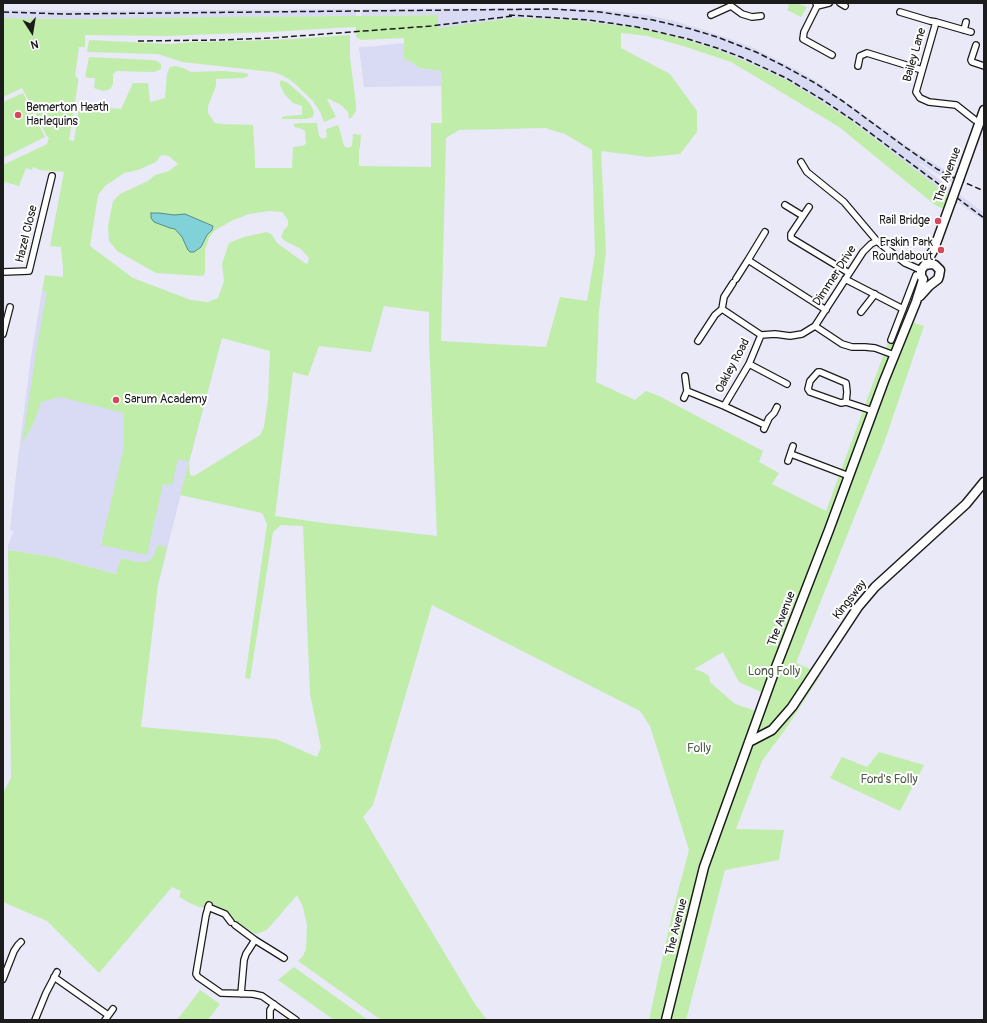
<!DOCTYPE html>
<html>
<head>
<meta charset="utf-8">
<style>
  body { margin:0 }
  #map { position:relative; width:987px; height:1023px; overflow:hidden; background:#e9e9f8; font-family:Pangolin,sans-serif }
  canvas { display:block }
  .frame { position:absolute; inset:0; border:4px solid #1c1c1c; pointer-events:none }
  .north { position:absolute; left:12px; top:12px; width:40px; height:40px; -webkit-text-stroke:3px #fff; paint-order:stroke; rotate:168deg; font-size:11px; font-weight:700; line-height:16px; text-align:center; color:#1c1c1c }
  .north::after { content:''; display:block; margin:auto; width:14px; height:18px; background:#1c1c1c; clip-path:polygon(50% 0,100% 100%,50% 72%,0 100%) }
</style>
</head>
<body>
<div id="map">
<canvas width="987" height="1023"></canvas>
<div class="frame"></div>
<div class="north">N</div>
</div>
<script>
const g = document.querySelector('canvas').getContext('2d');
g.lineJoin = 'round';
function paint(path, color) { g.fillStyle = color; g.fill(path, 'evenodd'); }
const toPath = rows => new Path2D(rows.map(r => 'M' + r).join(''));
function stroke(path, color, width, dash) { g.strokeStyle = color; g.lineWidth = width; g.lineCap = dash ? 'butt' : 'round'; g.setLineDash(dash || []); g.stroke(path); }
function drawText(font, color, halo, rows, align = 'center') {
  g.font = font + ' Pangolin,sans-serif'; g.lineWidth = 4; g.setLineDash([]); g.textBaseline = 'middle'; g.strokeStyle = halo; g.fillStyle = color; for (const [text, x, y, turn = 0] of rows) {
    g.save(); g.translate(x, y); g.rotate((+turn || 0) * Math.PI / 180); g.textAlign = isNaN(turn) ? turn : align; if (halo) g.strokeText(text, 0, 0); g.fillText(text, 0, 0); g.restore();
  }
}
paint(toPath([
  [533,8,588,9,620,12,647,15,671,20,700,29,725,37,754,48,799,71,822,85,910,148,956,177,954,184,920,163,919,164,984,213,984,221,948,195,850,120,812,96,788,81,749,63,715,49,683,39,638,28,573,20,513,18,438,28,437,15,361,16,362,9],
  [356,9,356,16,80,19,3,18,3,10,84,11],
  [404,43,404,59,413,63,419,68,441,71,441,86,364,87,359,47,378,46,385,45],
  [42,291,224,330,189,462,158,585,53,557,8,550,8,545,14,531,10,530,17,466,31,357]
]), '#d9daf4');
paint(toPath([
  [787,3,799,3,799,4,807,7,801,17,787,10,789,6],
  [438,15,438,28,513,18,573,20,638,28,683,39,715,49,749,63,788,81,812,96,850,120,948,195,944,209,935,205,839,127,758,78,731,62,686,47,648,36,621,33,621,48,670,74,697,111,697,132,680,154,648,157,601,151,606,251,599,312,596,382,635,400,646,391,659,396,763,451,759,462,779,473,772,484,826,511,886,348,897,317,924,326,884,443,796,663,808,668,820,676,787,727,762,761,736,829,784,830,779,860,725,870,686,1020,649,1020,672,914,689,850,650,726,640,711,432,605,373,805,363,817,475,1004,487,1020,381,1020,298,961,303,956,306,949,307,925,303,907,297,895,267,930,256,934,223,915,212,908,199,907,190,903,179,897,181,891,172,887,99,973,47,921,3,902,3,793,11,778,8,550,53,557,116,574,121,558,137,562,145,562,149,561,153,557,158,545,167,547,158,585,141,727,276,739,317,757,321,747,310,694,303,526,281,525,273,532,250,679,245,678,267,524,262,513,180,495,189,462,178,459,172,485,163,484,147,555,101,545,124,447,124,413,60,397,41,402,35,420,22,444,38,340,47,292,42,291,45,275,63,277,63,268,61,247,50,246,64,172,40,170,33,167,32,170,26,168,19,186,5,182,3,188,3,165,47,144,49,138,46,135,31,103,30,103,22,88,3,97,3,18,80,19,215,17,350,16],
  [356,27,356,37,361,40,404,38,404,59,413,63,419,68,441,71,442,123,431,123,431,167,359,166,359,149,360,148,361,135,353,134,352,146,348,148,344,146,339,127,338,125,326,129,327,137,322,139,319,136,317,123,301,123,294,124,294,126,295,127,302,129,305,131,306,144,302,146,293,147,292,168,255,168,255,158,253,125,221,124,215,123,208,113,208,106,216,86,216,79,244,78,248,76,248,74,246,73,222,71,191,72,183,68,175,66,170,67,167,74,165,98,150,102,148,83,133,83,121,109,95,107,79,107,74,141,69,140,78,83,78,78,75,76,79,47,85,47,85,35,165,36,270,32,335,28],
  [545,128,565,134,592,150,595,254,587,301,560,297,546,347,441,341,446,138,459,130],
  [163,155,169,156,178,164,169,171,155,175,148,181,120,194,113,201,108,226,109,241,117,251,156,273,202,276,204,275,205,272,205,250,209,238,214,231,231,221,249,214,269,211,282,212,288,220,288,226,284,230,281,237,285,241,301,249,309,258,308,263,306,264,277,243,272,235,267,232,244,237,229,243,222,264,224,281,218,298,208,302,191,300,133,278,90,246,98,195,105,186,124,173,138,170,156,162,160,156],
  [384,306,429,312,429,339,437,536,324,523,275,516,293,372,308,376,319,346,371,352],
  [222,338,270,351,268,399,264,427,260,435,194,476,190,475,189,462],
  [723,652,739,682,763,693,756,711,735,704,710,682,709,676,703,672,694,669],
  [350,35,350,58,356,104,356,111,352,117,349,119,348,112,341,105,329,99,327,99,336,117,324,122,320,112,313,101,293,82,282,75,272,72,182,62,158,54,87,52,89,40,148,43,171,44,194,42,241,41,294,39],
  [89,57,151,60,157,61,161,64,161,69,157,71,152,72,117,71,113,74,113,84,111,88,108,90,103,91,94,88,95,78,88,78,85,77],
  [281,80,288,83,306,99,312,107,314,112,313,117,306,119,282,119,282,117,286,116,301,115,302,114,302,106,293,103,285,95,280,85,280,82],
  [23,93,45,137,3,158,3,102],
  [879,752,924,765,900,811,830,778,842,757,867,767],
  [294,967,368,1020,334,1020,278,980],
  [200,990,220,1004,208,1020,177,1020]
]), '#c1edaa');
const water = toPath([
  [151,213,159,213,174,215,185,214,213,226,212,230,207,235,201,247,194,252,190,252,188,250,182,237,175,229,170,228,154,222,151,218,151,213]
]);
paint(water, '#81d2d8');
stroke(water, '#59898d', 1);
const street = toPath([
  [730,3,731,6,742,14,752,17,761,16],
  [816,3,817,6,804,32,803,39,832,55],
  [840,3,845,6],
  [817,6,829,3],
  [900,12,930,21,936,22],
  [711,15,731,6],
  [964,30,966,22],
  [971,32,936,22,916,92,920,98,929,102,956,105,975,120,980,122],
  [976,45,971,60,972,62,984,66],
  [858,66,860,56,867,53,922,70],
  [801,162,807,172,844,202,877,241,905,263,921,270],
  [785,205,803,216,791,234,791,238,849,273],
  [803,216,809,207],
  [748,260,765,232],
  [3,272,29,271,52,176],
  [736,279,748,260,826,310],
  [845,279,903,309,916,275],
  [733,283,724,297,722,309,761,335,775,334,790,336,802,334,815,326,863,252,871,244,877,241],
  [861,312,875,294],
  [815,326,842,344,852,347,865,347,875,348,894,355],
  [3,334,10,307],
  [891,340,903,309],
  [698,341,715,315,722,309],
  [749,364,787,384],
  [685,376,687,391,724,406,765,425],
  [684,398,687,391],
  [846,402,847,392,846,383,820,372,818,372,810,381,808,389,810,392,841,403,846,402,873,411],
  [724,406,749,364,761,335],
  [764,429,769,418,774,413,777,407],
  [791,454,849,476],
  [788,461,793,446],
  [209,905,206,915,196,974,198,977,221,993,253,994,262,996,296,1020],
  [208,907,225,914,231,922],
  [235,925,255,940,284,958],
  [54,977,108,1015],
  [3,979,14,951,18,945,21,942],
  [241,994,244,960,246,954,255,940],
  [35,1020,46,993,57,972],
  [105,1020,113,1009],
  [270,1020,270,1010,274,1004]
]);
const secondary = toPath([
  [960,177,984,110],
  [920,296,929,286,938,279,939,276,940,270,935,265,932,264,925,265],
  [749,742,772,730,792,707,858,607,875,587,966,504,984,482],
  [666,1020,704,867,776,667,829,530,884,381,916,302,922,283,923,279,921,276,921,270,925,265,934,249,951,202]
]);
stroke(street, '#1c1c1c', 8);
stroke(secondary, '#1c1c1c', 11);
stroke(street, '#fff', 5.5);
stroke(secondary, '#fff', 8);
stroke(toPath([
  [3,12,65,14,553,9,600,12,653,20,691,29,717,37,756,52,784,66,815,83,844,102,905,147,937,169,952,177,984,191],
  [509,15,589,20,637,27,688,39,717,48,741,57,786,78,823,100,857,123,984,218],
  [138,41,219,40,271,38,431,26,513,16]
]), '#1c1c1c', 1.5, [6, 3]);
const secondaryBridge = toPath([
  [951,202,960,177]
]);
stroke(secondaryBridge, '#1c1c1c', 11, []);
stroke(secondaryBridge, '#fff', 8);
for (const [x, y, r, color] of [
  [18,115,4,"#d1495b"],
  [938,221,4,"#d1495b"],
  [941,250,4,"#d1495b"],
  [116,400,4,"#d1495b"]
]) { const dot = new Path2D(); dot.arc(x, y, r, 0, 2 * Math.PI); g.fillStyle = color; g.fill(dot); stroke(dot, '#fff', 1.5); }
drawText('12px', '#1c1c1c', '#fff', [
  ["Bailey Lane",915,55,-74],
  ["The Avenue",948,175,-70],
  ["Hazel Close",27,234,-76],
  ["Dimmer Drive",835,276,-57],
  ["Oakley Road",733,366,-62],
  ["Kingsway",850,600,-52],
  ["The Avenue",782,619,-69],
  ["The Avenue",677,927,-76]
]);
drawText('12px', '#1c1c1c', '#fff', [
  ["Bemerton Heath",26,108],
  ["Harlequins",26,122],
  ["Rail Bridge",930,221,"right"],
  ["Erskin Park",933,243,"right"],
  ["Roundabout",933,257,"right"],
  ["Sarum Academy",124,400]
], 'left');
drawText('12px', '#4e5b47', '#fff', [
  ["Long Folly",774,672],
  ["Folly",699,749],
  ["Ford's Folly",889,780]
]);
</script>
</body>
</html>
